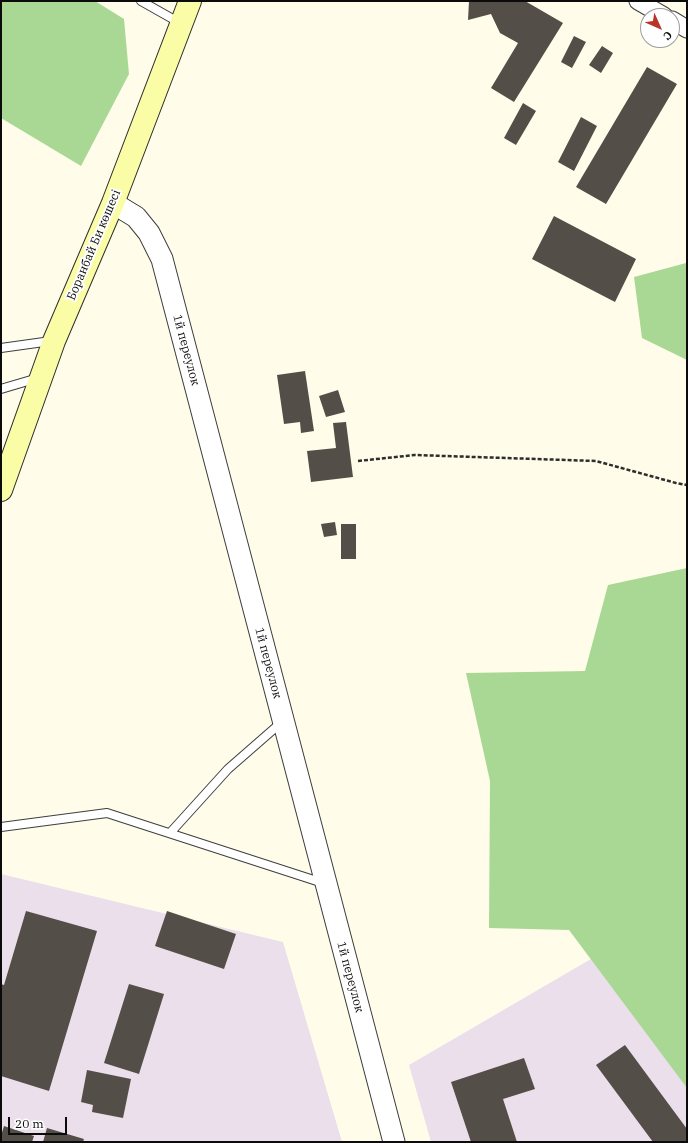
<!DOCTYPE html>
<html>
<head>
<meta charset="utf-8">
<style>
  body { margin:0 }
  #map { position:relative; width:688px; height:1143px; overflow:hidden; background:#fffdea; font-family:"IBM Plex Serif",serif }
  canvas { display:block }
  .frame { position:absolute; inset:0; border:2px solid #0b0b0b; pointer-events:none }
  .north { position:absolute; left:640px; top:8px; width:40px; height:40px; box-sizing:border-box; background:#fff; border:1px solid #9d9d9d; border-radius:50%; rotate:135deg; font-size:11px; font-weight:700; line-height:16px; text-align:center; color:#0b0b0b }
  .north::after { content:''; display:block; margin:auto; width:14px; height:18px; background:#b83527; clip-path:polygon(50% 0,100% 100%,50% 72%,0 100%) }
  .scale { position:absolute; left:8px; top:1117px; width:59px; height:18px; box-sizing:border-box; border:2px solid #0b0b0b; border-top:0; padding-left:5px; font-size:12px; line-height:14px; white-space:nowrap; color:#0b0b0b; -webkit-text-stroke:3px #fff; paint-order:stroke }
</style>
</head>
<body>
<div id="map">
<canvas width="688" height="1143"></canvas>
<div class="frame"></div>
<div class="north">С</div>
<div class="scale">20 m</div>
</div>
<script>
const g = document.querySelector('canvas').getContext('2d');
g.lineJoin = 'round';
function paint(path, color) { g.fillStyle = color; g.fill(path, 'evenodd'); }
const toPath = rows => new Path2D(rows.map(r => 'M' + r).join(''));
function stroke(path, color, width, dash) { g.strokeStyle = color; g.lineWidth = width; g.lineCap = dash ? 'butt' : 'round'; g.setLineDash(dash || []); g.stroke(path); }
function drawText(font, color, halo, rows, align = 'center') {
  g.font = font + ' "IBM Plex Serif",serif'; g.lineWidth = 4; g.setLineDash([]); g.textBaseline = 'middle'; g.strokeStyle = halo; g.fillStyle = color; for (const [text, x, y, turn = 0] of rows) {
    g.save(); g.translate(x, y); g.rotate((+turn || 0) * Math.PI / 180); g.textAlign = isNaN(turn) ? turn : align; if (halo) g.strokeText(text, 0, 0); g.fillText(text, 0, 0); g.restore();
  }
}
paint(toPath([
  [1,874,283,942,342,1142,1,1142],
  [687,903,687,1142,431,1142,409,1065]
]), '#eadfea');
paint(toPath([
  [2,1,95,1,124,19,129,74,81,166,1,118],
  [686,263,687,263,687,360,642,338,634,277],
  [687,568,687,1088,569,930,489,928,490,781,466,673,585,671,608,585]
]), '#a9d895');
paint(toPath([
  [469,1,525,1,563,23,514,102,491,88,518,43,500,33,491,14,468,20],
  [574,36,586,42,572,68,561,62],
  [602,46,613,53,601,73,589,65],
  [647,67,677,84,606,204,576,187],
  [523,103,536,111,516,145,504,138],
  [581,117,597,126,574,171,558,162],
  [554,216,636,259,615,302,532,259],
  [305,371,314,431,301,433,300,422,284,424,277,375],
  [338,390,345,412,326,417,319,396],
  [346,422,353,477,311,482,307,451,336,448,333,423],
  [335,522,337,535,324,537,321,524],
  [341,524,356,524,356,559,341,559],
  [26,911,97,931,49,1091,1,1076,1,984,4,985],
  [167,911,236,934,224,969,155,946],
  [129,984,164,994,139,1074,104,1063],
  [625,1045,687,1129,687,1142,653,1142,596,1065],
  [524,1058,535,1089,503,1099,517,1142,471,1142,451,1082],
  [87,1070,131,1079,123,1118,92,1112,93,1105,81,1102],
  [4,1126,34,1136,32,1142,1,1142,1,1136],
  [47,1128,84,1139,83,1142,43,1142]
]), '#544e48');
const service = toPath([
  [141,1,180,23],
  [1,348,51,341],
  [1,389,38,378],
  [1,827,107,813,323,883],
  [170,833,228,769,283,721]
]);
const minor = toPath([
  [638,1,664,16],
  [672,20,687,29]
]);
const tertiary = toPath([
  [113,203,136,217,149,233,162,259,394,1142]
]);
const secondary = toPath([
  [1,490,54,341,113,203,190,1]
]);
stroke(service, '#3e3e3e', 10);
stroke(minor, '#3e3e3e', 19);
stroke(tertiary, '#3e3e3e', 23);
stroke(secondary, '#2d2d2d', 24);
stroke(toPath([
  [358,461,415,455,596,461,676,483,687,485]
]), '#2d2d2d', 2.5, [4, 2]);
stroke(service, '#fff', 8);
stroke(minor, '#fff', 17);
stroke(tertiary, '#fff', 21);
stroke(secondary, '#fbfda6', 22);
drawText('12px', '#0b0b0b', '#fff', [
  ["Боранбай Би көшесі",94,245,-67],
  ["1й переулок",186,350,75],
  ["1й переулок",268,663,75],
  ["1й переулок",350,977,75]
]);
</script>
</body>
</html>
